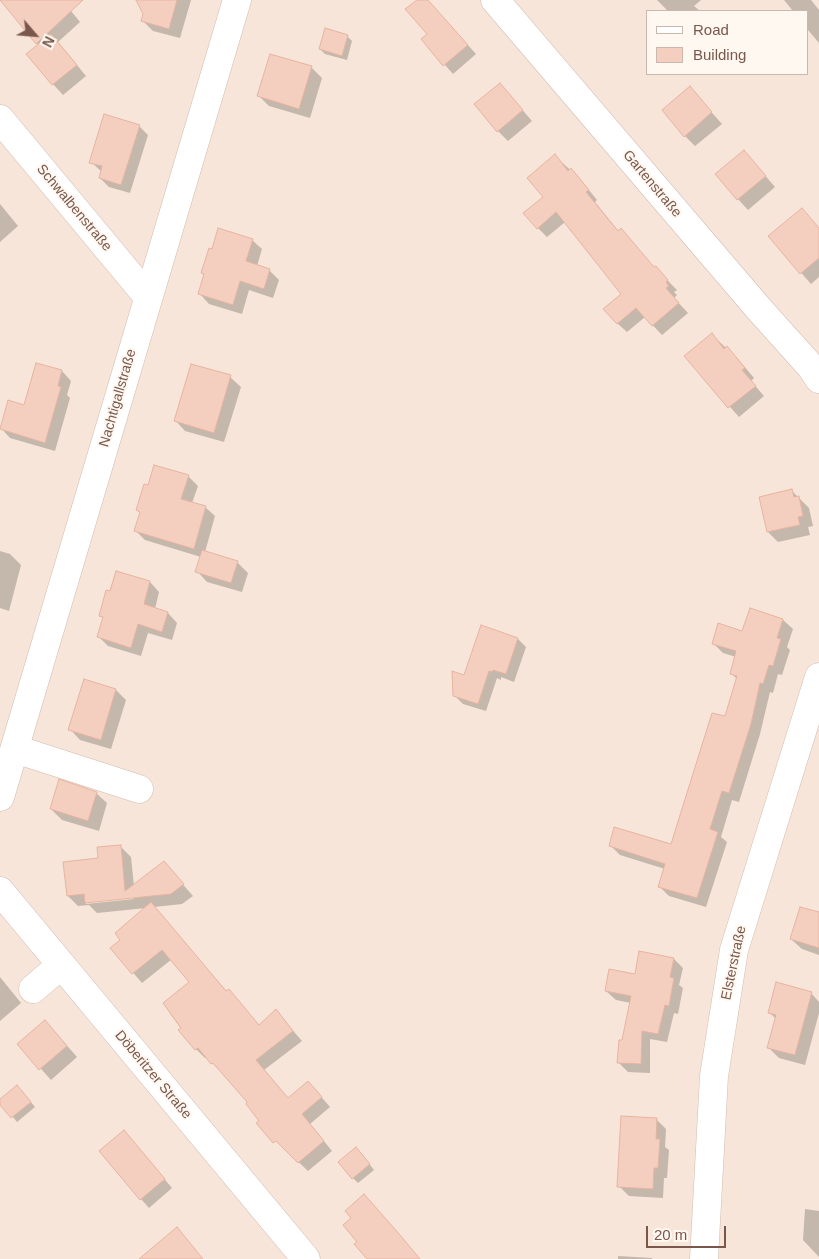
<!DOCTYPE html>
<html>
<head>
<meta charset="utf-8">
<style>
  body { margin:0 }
  #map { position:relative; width:819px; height:1259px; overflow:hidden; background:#fdf4ea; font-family:Helvetica,sans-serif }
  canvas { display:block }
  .legend { position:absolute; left:646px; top:10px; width:162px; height:65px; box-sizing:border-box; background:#fff8f1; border:1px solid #cab8af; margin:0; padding:6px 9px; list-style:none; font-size:15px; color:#7a574b }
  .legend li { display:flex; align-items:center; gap:10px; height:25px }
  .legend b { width:25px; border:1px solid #cab8af }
  .north { position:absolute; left:10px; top:10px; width:50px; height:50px; -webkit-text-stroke:4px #fff8f1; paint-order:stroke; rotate:117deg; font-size:14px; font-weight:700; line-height:20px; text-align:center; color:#7a574b }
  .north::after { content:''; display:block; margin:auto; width:18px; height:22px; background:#7a574b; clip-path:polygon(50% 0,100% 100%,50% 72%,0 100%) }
  .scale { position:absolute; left:646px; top:1226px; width:80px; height:22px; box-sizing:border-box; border:2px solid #7a574b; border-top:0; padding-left:6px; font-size:15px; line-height:18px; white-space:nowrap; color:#7a574b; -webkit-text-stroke:4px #fff8f1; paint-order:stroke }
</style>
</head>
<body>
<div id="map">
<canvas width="819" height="1259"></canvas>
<ul class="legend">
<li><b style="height:6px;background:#fff"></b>Road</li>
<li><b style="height:14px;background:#f4cfc0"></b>Building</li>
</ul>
<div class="north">N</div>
<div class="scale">20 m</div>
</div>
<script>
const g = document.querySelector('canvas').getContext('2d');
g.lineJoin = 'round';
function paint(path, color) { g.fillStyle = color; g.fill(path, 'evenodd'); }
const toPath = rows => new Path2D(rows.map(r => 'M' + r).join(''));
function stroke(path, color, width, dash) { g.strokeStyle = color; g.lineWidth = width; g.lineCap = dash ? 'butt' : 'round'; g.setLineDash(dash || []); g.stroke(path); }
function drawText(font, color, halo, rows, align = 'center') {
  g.font = font + ' Helvetica,sans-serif'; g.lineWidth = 4; g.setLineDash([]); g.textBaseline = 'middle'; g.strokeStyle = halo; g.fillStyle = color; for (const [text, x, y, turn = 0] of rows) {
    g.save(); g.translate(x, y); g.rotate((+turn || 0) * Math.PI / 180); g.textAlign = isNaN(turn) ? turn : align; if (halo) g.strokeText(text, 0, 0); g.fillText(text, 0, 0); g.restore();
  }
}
paint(toPath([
  [0,0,819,0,819,1259,0,1259],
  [648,11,808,11,808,74,648,74]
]), '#f6e5d8');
paint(toPath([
  [1,0,62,0,80,22,58,42,86,76,63,95,53,84,39,46],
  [138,0,191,0,180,38,153,31,143,21,145,14],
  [419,0,427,0,476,54,453,74,422,39,429,34],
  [657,0,701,0,694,6,700,11,668,11],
  [784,0,811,0,819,10,819,43,808,30,808,11,793,11],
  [347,36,352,41,347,60,325,54,320,49],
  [271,55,312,68,322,78,310,118,269,106,259,96],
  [500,84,532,121,508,141,498,131],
  [690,88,722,124,695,146,685,136],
  [139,126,148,135,130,193,109,187,100,178,102,172,91,162],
  [744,151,775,187,748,210,738,199],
  [555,156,580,179,597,200,595,202,619,232,677,290,674,292,677,295,674,298,688,313,662,335,645,317,627,332,617,323,623,294,565,222,547,237,538,228],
  [0,204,18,226,0,242],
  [802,210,819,228,819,277,811,284,770,237],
  [252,240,262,249,257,266,269,270,279,280,273,298,249,290,242,314,209,304,200,294,205,276,202,273,213,250],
  [712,335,737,358,754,378,751,381,764,396,739,417,686,357],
  [37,364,62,371,71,381,67,395,70,398,55,451,10,438,1,428,25,406],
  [230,377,241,387,224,442,185,431,175,420],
  [188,476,198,486,192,503,205,507,215,516,205,552,237,562,248,573,242,592,207,582,197,571,201,557,145,540,136,531,141,513,138,510,149,487],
  [792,491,809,508,813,526,808,527,810,535,778,542,768,532],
  [0,551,10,554,21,565,9,611,0,608],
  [116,572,150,582,159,592,155,609,168,613,177,623,172,640,148,633,141,656,108,646,98,636,104,618,101,616],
  [783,620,793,629,787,647,790,650,782,675,778,674,773,693,770,692,760,734,739,802,732,800,721,837,727,842,706,907,669,896,659,886,665,869,620,855,610,845,672,846,725,718,738,680,731,673,736,657,723,653,713,643],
  [482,626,518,639,526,647,514,682,501,677,501,680,497,678,486,711,463,704,454,695,465,677],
  [116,690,126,700,111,749,80,740,70,729],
  [96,793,107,803,99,831,62,820,51,809],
  [121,847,131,857,134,886,164,863,193,896,182,904,154,907,227,992,260,1026,276,1011,302,1041,264,1070,289,1099,317,1092,330,1107,310,1124,332,1151,308,1171,262,1127,262,1122,249,1102,207,1057,205,1058,196,1049,169,1012,191,982,172,959,142,983,112,948,122,940,146,908,97,913,89,905,78,906,68,896,99,859],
  [132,897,134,899,86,904,86,902],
  [819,913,819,955,802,949,791,939],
  [674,959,683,968,679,985,683,988,678,1014,674,1013,667,1042,650,1039,650,1073,628,1072,619,1063,631,1003,616,1000,606,991],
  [0,977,21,1003,0,1021],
  [811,993,819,1002,819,1013,805,1065,779,1058,768,1047,776,1019,769,1012],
  [55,1032,77,1057,51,1080,19,1044],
  [22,1091,35,1107,17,1122,0,1101],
  [656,1119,666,1129,665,1147,669,1150,667,1178,664,1178,663,1198,629,1196,619,1186],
  [132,1141,172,1188,149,1208,141,1199],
  [361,1153,374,1170,358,1183,353,1178],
  [805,1209,819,1211,819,1257,803,1240],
  [618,1256,652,1258,652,1259,618,1259]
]), '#0003');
const building = toPath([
  [0,0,83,0,36,44,0,0],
  [136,0,177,0,169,29,141,21,143,14,136,0],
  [417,0,428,0,468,45,443,66,421,39,427,34,405,9,417,0],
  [325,28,348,35,342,56,319,49,325,28],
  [51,34,77,65,52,85,26,54,51,34],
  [270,54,312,66,299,109,257,96,270,54],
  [500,83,523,110,497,132,474,104,500,83],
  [690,86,712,112,684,137,662,110,690,86],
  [104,114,140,125,121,185,99,178,102,166,89,163,104,114],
  [744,150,766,176,737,200,715,174,744,150],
  [555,154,568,171,571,168,589,190,586,192,618,231,621,228,654,267,656,266,668,280,666,282,669,286,666,288,679,303,652,326,636,308,617,324,603,309,621,294,556,212,537,229,523,213,543,197,527,178,555,154],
  [802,208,819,228,819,258,800,274,768,236,802,208],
  [218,228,253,239,246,261,270,269,264,289,240,281,233,305,198,294,204,274,201,273,209,248,212,249,218,228],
  [712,333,724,349,727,346,745,368,742,370,756,386,728,408,684,356,712,333],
  [36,363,62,370,58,386,61,387,45,443,0,429,8,400,24,405,36,363],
  [191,364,231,375,214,433,174,421,191,364],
  [154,465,189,475,181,499,206,506,194,549,134,531,140,512,136,510,144,484,148,485,154,465],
  [792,489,794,497,799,496,803,516,798,517,800,525,767,532,759,497,792,489],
  [202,550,238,561,231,583,195,572,202,550],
  [116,571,150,581,144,604,168,612,162,632,138,624,131,648,97,637,103,617,99,616,106,590,110,591,116,571],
  [750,608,783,619,777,638,781,639,773,666,769,665,763,684,760,683,751,724,729,793,722,791,710,829,718,832,697,898,658,887,665,864,609,846,614,827,671,844,712,713,725,716,737,676,730,674,736,651,712,644,718,623,742,631,750,608],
  [481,625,518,638,506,674,493,670,492,672,489,671,478,704,453,696,452,671,464,675,481,625],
  [84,679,116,689,101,740,68,730,84,679],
  [59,779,97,792,88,821,50,809,59,779],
  [121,845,125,891,164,861,184,884,171,894,85,903,84,894,67,896,63,862,98,858,97,847,121,845],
  [151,902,226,991,229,989,259,1025,276,1009,293,1031,256,1060,288,1098,308,1081,322,1097,302,1114,324,1141,298,1163,276,1141,273,1143,256,1123,259,1121,246,1104,247,1102,213,1063,211,1064,198,1048,195,1050,178,1030,181,1028,163,1003,189,982,162,950,132,974,110,948,120,940,115,933,151,902],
  [800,907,819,912,819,948,790,939,800,907],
  [639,951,674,958,670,977,674,978,669,1006,665,1005,658,1034,642,1031,641,1064,617,1063,619,1040,622,1040,631,996,605,991,609,969,635,974,639,951],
  [776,982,812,992,795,1055,767,1048,776,1015,768,1013,776,982],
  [45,1020,67,1046,39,1070,17,1044,45,1020],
  [17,1085,31,1102,11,1118,0,1105,0,1099,17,1085],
  [621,1116,657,1118,656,1139,660,1139,658,1168,654,1168,653,1189,617,1187,621,1116],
  [124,1130,165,1179,140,1200,99,1151,124,1130],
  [356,1147,370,1164,352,1179,338,1162,356,1147],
  [364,1194,400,1235,420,1259,367,1259,354,1244,357,1242,343,1225,351,1218,345,1211,364,1194],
  [177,1227,203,1259,139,1259,177,1227]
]);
paint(building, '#f4cfc0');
stroke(building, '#e8b49f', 1);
const minor = toPath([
  [495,0,759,309,811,367,819,379],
  [0,119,148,297],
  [15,749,139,789],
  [0,797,237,0],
  [0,891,306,1259],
  [33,989,61,965],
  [704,1259,714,1076,734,950,819,677]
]);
stroke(minor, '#d3bdb1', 29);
stroke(minor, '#fff', 28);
drawText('14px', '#7a574b', '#fff8f1', [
  ["Gartenstraße",652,184,50],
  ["Schwalbenstraße",74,208,50],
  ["Nachtigallstraße",118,398,-74],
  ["Elsterstraße",734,963,-78],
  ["Döberitzer Straße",153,1075,50]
]);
</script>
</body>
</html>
